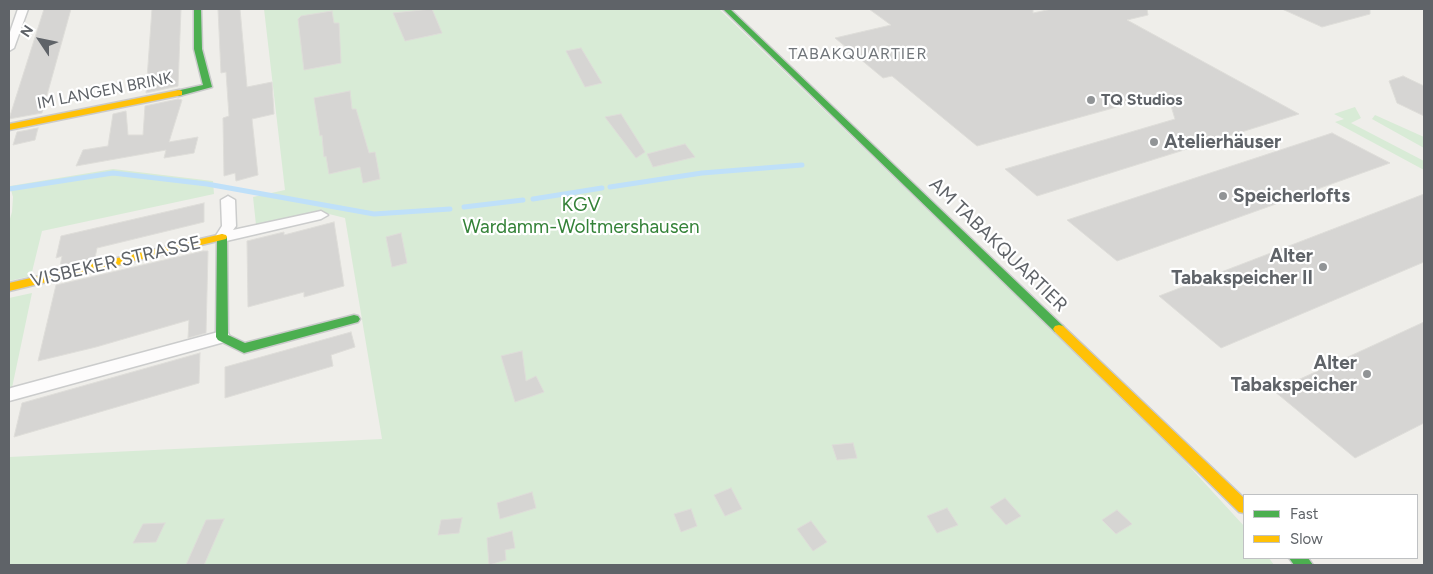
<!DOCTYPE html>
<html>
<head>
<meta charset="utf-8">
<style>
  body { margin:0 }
  #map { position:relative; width:1433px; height:574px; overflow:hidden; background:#efeeea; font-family:Figtree,sans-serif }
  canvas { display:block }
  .frame { position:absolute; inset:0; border:10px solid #5f6368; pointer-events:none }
  .legend { position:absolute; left:1243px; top:494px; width:175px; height:65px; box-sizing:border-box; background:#fff; border:1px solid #bfc1c3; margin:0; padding:6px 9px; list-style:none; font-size:15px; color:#5f6368 }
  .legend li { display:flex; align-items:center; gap:10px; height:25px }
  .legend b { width:25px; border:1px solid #bfc1c3 }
  .north { position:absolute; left:15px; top:15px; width:50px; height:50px; -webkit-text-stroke:4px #fff; paint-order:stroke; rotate:304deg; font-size:14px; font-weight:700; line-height:20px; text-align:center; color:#5f6368 }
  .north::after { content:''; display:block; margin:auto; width:18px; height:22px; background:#5f6368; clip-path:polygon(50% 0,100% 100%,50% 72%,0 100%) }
</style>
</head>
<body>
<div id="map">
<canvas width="1433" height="574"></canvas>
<div class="frame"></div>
<ul class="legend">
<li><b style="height:6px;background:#4caf50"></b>Fast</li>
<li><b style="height:6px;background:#ffc107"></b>Slow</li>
</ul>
<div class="north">N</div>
</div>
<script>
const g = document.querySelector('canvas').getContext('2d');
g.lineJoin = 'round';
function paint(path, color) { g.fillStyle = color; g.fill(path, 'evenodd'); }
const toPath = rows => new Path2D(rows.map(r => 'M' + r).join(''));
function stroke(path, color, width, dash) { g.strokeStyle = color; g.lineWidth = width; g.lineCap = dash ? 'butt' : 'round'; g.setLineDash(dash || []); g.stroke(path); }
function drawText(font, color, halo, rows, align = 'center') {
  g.font = font + ' Figtree,sans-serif'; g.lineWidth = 4.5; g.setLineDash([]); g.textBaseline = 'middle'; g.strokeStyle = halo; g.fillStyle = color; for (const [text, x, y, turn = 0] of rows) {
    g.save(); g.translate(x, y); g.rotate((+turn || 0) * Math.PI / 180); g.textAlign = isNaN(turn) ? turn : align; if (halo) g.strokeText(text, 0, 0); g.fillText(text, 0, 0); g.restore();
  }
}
paint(toPath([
  [264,9,719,9,1157,431,1244,526,1244,558,1269,558,1274,565,9,565,9,457,382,439,345,218,317,211,256,225,253,197,285,190],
  [1355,107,1361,118,1351,123,1424,161,1424,170,1335,122,1344,119,1334,114],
  [1375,115,1424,137,1424,148,1372,119],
  [113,169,213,181,214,194,42,231,31,276,9,281,9,222,12,212,13,197,10,186],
  [32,293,9,402,9,298]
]), '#d8ebd6');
stroke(toPath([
  [610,187,702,173,802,165],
  [9,189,113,173,207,184,374,214,450,209],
  [533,199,602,188],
  [464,207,523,200]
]), '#bfe0f9', 5);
const building = toPath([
  [44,9,71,9,42,113,9,119,44,9],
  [152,9,181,9,178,86,146,93,152,9],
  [218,9,240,9,247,87,272,82,274,114,252,119,258,175,236,181,235,173,224,176,223,118,229,116,226,72,221,73,218,9],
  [432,9,442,33,405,41,393,13,432,9],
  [869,9,1033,9,1033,13,1052,9,1147,9,1148,15,1127,20,1299,114,1037,196,1005,169,1175,119,1167,93,977,146,892,76,883,78,835,38,891,25,869,9],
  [1282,9,1370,9,1370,14,1322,27,1282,9],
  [332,11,334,23,339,23,341,63,304,70,298,19,301,16,332,11],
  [581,48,602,83,585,87,566,51,581,48],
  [1403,76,1424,86,1424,116,1397,103,1389,81,1403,76],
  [350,91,352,109,356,109,369,153,375,152,380,179,363,183,360,167,329,174,326,156,324,157,322,135,320,136,314,98,350,91],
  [178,99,182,100,169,142,198,137,194,153,164,158,166,150,76,166,83,150,108,146,113,114,126,111,128,135,143,135,145,106,178,99],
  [621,114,645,152,636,158,605,117,621,114],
  [38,128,35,140,13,145,17,132,38,128],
  [1332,133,1390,163,1117,261,1067,220,1332,133],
  [685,144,695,157,653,167,647,154,685,144],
  [1424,194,1424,262,1221,348,1159,296,1424,194],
  [204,203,204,222,97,248,95,258,60,266,62,256,56,258,61,236,204,203],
  [334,222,344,286,304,297,304,292,248,307,247,241,284,232,284,235,334,222],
  [401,233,407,263,392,267,386,237,401,233],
  [203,251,208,251,206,333,188,338,189,320,96,347,38,361,56,285,203,251],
  [1424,322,1424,423,1355,458,1274,391,1424,322],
  [351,332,355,347,331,355,333,366,225,398,225,367,351,332],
  [522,351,526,381,536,376,544,392,515,402,501,356,522,351],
  [200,353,199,383,14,437,22,403,200,353],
  [853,443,857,458,837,460,832,445,853,443],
  [731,488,742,509,725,516,714,495,731,488],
  [532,492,536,508,500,519,497,503,532,492],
  [1005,498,1021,516,1006,525,990,507,1005,498],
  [947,508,958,525,937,533,927,516,947,508],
  [691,509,697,526,681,532,674,514,691,509],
  [1117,510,1132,524,1116,534,1102,520,1117,510],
  [462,518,459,533,438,535,441,520,462,518],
  [224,519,204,565,186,565,206,520,224,519],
  [811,521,827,542,813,551,797,529,811,521],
  [165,523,156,542,133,543,143,524,165,523],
  [512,531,515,548,505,550,506,560,489,565,487,538,512,531]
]);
paint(building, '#d6d5d3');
stroke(building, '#deddd9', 1);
const street = toPath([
  [18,9,28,9,14,48,9,51,9,35,18,9],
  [228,196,235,200,236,226,233,230,321,211,328,215,321,219,222,242,215,237,222,226,221,200,228,196],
  [222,331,228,333,230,337,228,341,9,401,9,389,11,388,222,331]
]);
const fast = toPath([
  [194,9,201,9,202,49,212,87,179,96,176,95,176,91,203,85,194,49,194,9],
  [723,9,730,9,1063,326,1065,329,1063,332,1055,332,723,9],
  [222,234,227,237,228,335,245,343,354,315,358,316,360,319,358,322,244,353,218,340,216,337,217,237,222,234],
  [1289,558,1308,558,1313,565,1294,565,1289,558]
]);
const slow = toPath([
  [179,90,182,91,182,95,9,130,9,124,179,90],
  [222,234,226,235,227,237,226,239,9,291,9,283,222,234],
  [1059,325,1063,326,1244,498,1244,513,1239,512,1055,332,1053,329,1055,326,1059,325]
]);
stroke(street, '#cbcccc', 3);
stroke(fast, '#cacacb', 3);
stroke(slow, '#cacacb', 3);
paint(street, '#fdfcfc');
paint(fast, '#4caf50');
paint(slow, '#ffc107');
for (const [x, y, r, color] of [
  [1091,100,5,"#919496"],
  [1154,142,5,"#919496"],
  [1223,196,5,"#919496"],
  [1323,267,5,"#919496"],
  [1367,374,5,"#919496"]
]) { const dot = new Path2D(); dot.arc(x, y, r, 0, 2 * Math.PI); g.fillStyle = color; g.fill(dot); stroke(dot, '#fff', 2); }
g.letterSpacing = '1px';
drawText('16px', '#70757a', '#fff', [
  ["TABAKQUARTIER",858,54]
]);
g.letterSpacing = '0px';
drawText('16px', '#5f6368', '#fff', [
  ["IM LANGEN BRINK",105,91,-11]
]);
drawText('bold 16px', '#5f6368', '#fff', [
  ["TQ Studios",1101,100]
], 'left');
drawText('bold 19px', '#5f6368', '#fff', [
  ["Atelierhäuser",1164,142],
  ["Speicherlofts",1233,196],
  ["Alter",1313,256,"right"],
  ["Tabakspeicher II",1313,278,"right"],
  ["Alter",1357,363,"right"],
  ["Tabakspeicher",1357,385,"right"]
], 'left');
drawText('19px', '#348238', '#fff', [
  ["KGV",581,205],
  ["Wardamm-Woltmershausen",581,227]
]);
drawText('19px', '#5f6368', '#fff', [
  ["AM TABAKQUARTIER",998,245,44],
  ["VISBEKER STRASSE",116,262,-13]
]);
</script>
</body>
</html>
